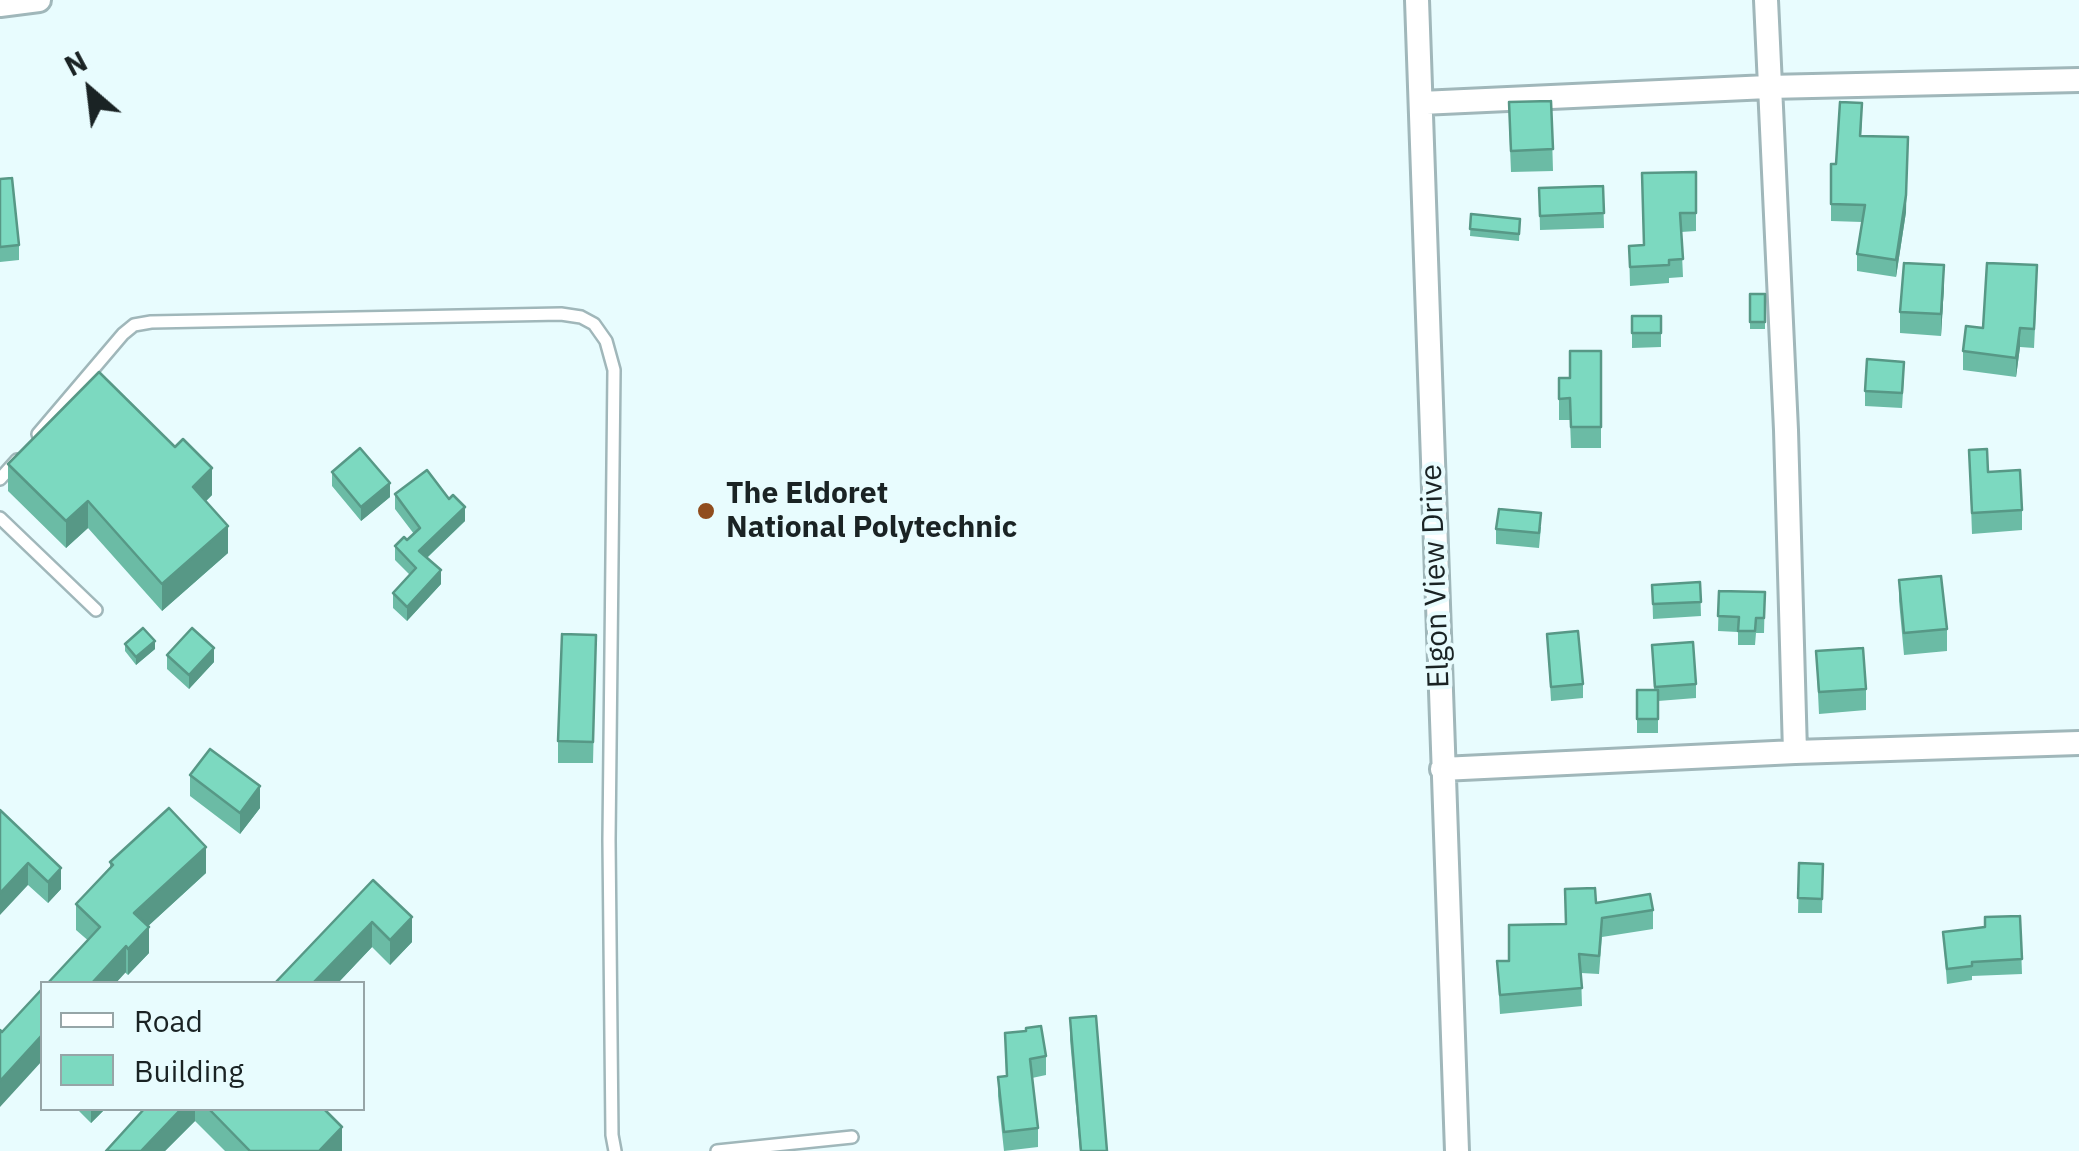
<!DOCTYPE html>
<html>
<head>
<meta charset="utf-8">
<style>
  body { margin:0 }
  #map { position:relative; width:2079px; height:1151px; overflow:hidden; background:#e8fcfe; font-family:"IBM Plex Sans",sans-serif }
  canvas { display:block }
  .legend { position:absolute; left:40px; top:981px; width:325px; height:130px; box-sizing:border-box; background:#e8fcfe; border:2px solid #96a5a7; margin:0; padding:12px 18px; list-style:none; font-size:30px; color:#1a2324 }
  .legend li { display:flex; align-items:center; gap:20px; height:50px }
  .legend b { width:50px; border:2px solid #96a5a7 }
  .north { position:absolute; left:40px; top:40px; width:100px; height:100px; -webkit-text-stroke:8px #e8fcfe; paint-order:stroke; rotate:332deg; font-size:28px; font-weight:700; line-height:40px; text-align:center; color:#1a2324 }
  .north::after { content:''; display:block; margin:auto; width:35px; height:45px; background:#1a2324; clip-path:polygon(50% 0,100% 100%,50% 72%,0 100%) }
</style>
</head>
<body>
<div id="map">
<canvas width="2079" height="1151"></canvas>
<ul class="legend">
<li><b style="height:12px;background:#fff"></b>Road</li>
<li><b style="height:28px;background:#7cd9c0"></b>Building</li>
</ul>
<div class="north">N</div>
</div>
<script>
const g = document.querySelector('canvas').getContext('2d');
g.lineJoin = 'round';
const toPath = rows => new Path2D(rows.map(r => 'M' + r).join(''));
function stroke(path, color, width, dash) { g.strokeStyle = color; g.lineWidth = width; g.lineCap = dash ? 'butt' : 'round'; g.setLineDash(dash || []); g.stroke(path); }
function paint(path, color) { g.fillStyle = color; g.fill(path, 'evenodd'); }
function drawText(font, color, halo, rows, align = 'center') {
  g.font = font + ' "IBM Plex Sans",sans-serif'; g.lineWidth = 8; g.setLineDash([]); g.textBaseline = 'middle'; g.strokeStyle = halo; g.fillStyle = color; for (const [text, x, y, turn = 0] of rows) {
    g.save(); g.translate(x, y); g.rotate((+turn || 0) * Math.PI / 180); g.textAlign = isNaN(turn) ? turn : align; if (halo) g.strokeText(text, 0, 0); g.fillText(text, 0, 0); g.restore();
  }
}
const service = toPath([
  [38,434,123,334,134,325,151,322,561,314,581,317,594,324,606,341,614,370,609,840,612,1135,615,1151],
  [0,479,17,460],
  [0,518,96,610],
  [717,1151,852,1137]
]);
const minor = toPath([
  [1417,0,1457,1151],
  [1766,0,1786,430,1795,752],
  [0,5,39,0],
  [1421,103,1768,87,2079,80],
  [1442,769,1795,752,2079,743]
]);
stroke(service, '#a0b7ba', 16);
stroke(minor, '#a0b7ba', 28);
stroke(service, '#fff', 11);
stroke(minor, '#fff', 22);
paint(toPath([
  [1551,101,1553,171,1511,172,1509,123],
  [1862,121,1861,136,1906,212,1896,277,1857,271,1857,254,1862,222,1831,221,1831,164,1836,164],
  [1696,172,1696,231,1681,232,1683,277,1669,278,1669,283,1630,286,1629,246,1644,245],
  [0,179,19,245,19,260,0,262],
  [1603,186,1604,228,1540,230,1539,188],
  [1471,214,1520,219,1519,241,1470,236],
  [2037,285,2034,348,2020,347,2016,377,1963,370,1963,351,1983,328],
  [1944,286,1941,336,1900,333,1900,312],
  [1750,294,1765,294,1765,329,1750,329],
  [1632,316,1661,316,1661,347,1632,348],
  [1601,351,1601,448,1571,448,1570,420,1559,420,1559,378,1570,378],
  [1904,376,1902,408,1865,406,1865,391],
  [1969,450,2022,510,2022,530,1972,534],
  [8,464,212,495,206,501,228,553,162,611,88,528,66,548,8,491],
  [332,472,390,497,361,521,332,486],
  [395,494,465,521,427,558,441,584,407,621,393,608,393,593,410,575,395,560,395,546,407,540,414,534,395,509],
  [1541,527,1539,548,1496,544,1496,529],
  [1899,580,1947,629,1947,651,1904,655,1899,601],
  [1700,582,1701,616,1653,619,1652,585],
  [1719,591,1765,592,1764,633,1756,633,1755,645,1738,645,1738,632,1718,631],
  [1547,634,1583,684,1583,698,1551,701],
  [596,635,593,763,558,763,558,741],
  [125,644,155,649,136,665,125,651],
  [1652,645,1696,684,1696,698,1658,701,1658,733,1637,733,1637,690,1654,690],
  [1816,651,1866,689,1866,710,1819,714],
  [167,655,214,662,189,689,167,669],
  [190,775,260,808,240,834,190,796],
  [0,810,61,889,48,903,28,885],
  [110,862,206,873,148,926,149,953,128,975,76,930,76,904,110,867],
  [1799,863,1823,864,1822,913,1798,913],
  [373,880,412,942,390,965,372,947,337,984,274,984],
  [1596,903,1653,910,1653,929,1602,937,1599,974,1581,973,1582,1006,1500,1014,1497,961,1509,961],
  [2020,916,2022,974,1972,976,1972,980,1947,984,1943,932,1985,927],
  [1070,1018,1107,1151,1080,1151,1070,1040],
  [1005,1033,1046,1056,1046,1075,1032,1078,1038,1128,1038,1147,1004,1151,998,1096,998,1077,1006,1076],
  [79,1108,106,1108,91,1123,79,1111],
  [145,1108,323,1108,342,1151,225,1151,195,1121,165,1151,106,1151]
]), '#6bbba5');
paint(toPath([
  [1908,137,1906,212,1896,277,1896,260],
  [1944,265,1944,286,1941,336,1941,314],
  [2020,328,2020,347,2016,377,2016,358],
  [212,468,212,495,193,514,193,487],
  [390,483,390,497,361,521,361,507],
  [88,501,88,528,66,548,66,521],
  [465,507,465,521,419,565,419,551],
  [228,526,228,553,162,611,162,584],
  [441,570,441,584,407,621,407,607],
  [155,641,155,649,136,665,136,657],
  [214,648,214,662,189,689,189,675],
  [260,786,260,808,240,834,240,813],
  [206,847,206,873,134,939,134,913],
  [28,863,28,885,0,915,0,893],
  [61,868,61,889,48,903,48,882],
  [412,917,412,942,390,965,390,940],
  [372,922,372,947,337,984,312,984],
  [149,927,149,953,128,975,128,949],
  [126,946,126,972,115,984,91,984],
  [42,1035,42,1061,0,1107,0,1081],
  [91,1108,106,1108,91,1123],
  [182,1108,195,1108,195,1121,165,1151,141,1151],
  [342,1127,342,1151,319,1151]
]), '#579886');
const building = toPath([
  [1551,101,1553,149,1511,151,1509,102,1551,101],
  [1840,102,1862,103,1860,136,1908,137,1906,195,1896,260,1857,254,1865,205,1831,204,1831,164,1836,164,1840,102],
  [1696,172,1696,213,1680,213,1683,259,1669,260,1669,265,1630,267,1629,246,1644,245,1642,173,1696,172],
  [12,178,19,245,0,247,0,179,12,178],
  [1603,186,1604,213,1540,216,1539,188,1603,186],
  [1471,214,1520,219,1519,234,1470,229,1471,214],
  [1904,263,1944,265,1941,314,1900,312,1904,263],
  [1987,263,2037,265,2034,329,2020,328,2016,358,1963,351,1966,326,1983,328,1987,263],
  [1750,294,1765,294,1765,322,1750,322,1750,294],
  [1632,316,1661,316,1661,333,1632,333,1632,316],
  [1570,351,1601,351,1601,427,1571,427,1570,398,1559,399,1559,378,1570,378,1570,351],
  [1867,359,1904,362,1902,393,1865,391,1867,359],
  [99,372,175,447,183,439,212,468,193,487,228,526,162,584,88,501,66,521,8,464,99,372],
  [360,448,390,483,361,507,332,472,360,448],
  [1987,449,1988,472,2020,470,2022,510,1972,513,1969,450,1987,449],
  [427,470,449,499,453,495,465,507,419,551,441,570,407,607,393,593,416,568,395,546,404,537,407,540,420,528,395,494,427,470],
  [1499,509,1541,513,1539,533,1496,529,1499,509],
  [1941,576,1947,629,1904,633,1899,580,1941,576],
  [1700,582,1701,602,1653,604,1652,585,1700,582],
  [1719,591,1765,592,1764,618,1756,618,1755,631,1738,631,1739,617,1718,616,1719,591],
  [143,628,155,641,136,657,125,644,143,628],
  [192,628,214,648,189,675,167,655,192,628],
  [1578,631,1583,684,1551,687,1547,634,1578,631],
  [562,634,596,635,593,742,558,741,562,634],
  [1693,642,1696,684,1655,687,1652,645,1693,642],
  [1863,648,1866,689,1819,692,1816,651,1863,648],
  [1637,690,1658,690,1658,719,1637,719,1637,690],
  [210,749,260,786,240,813,190,775,210,749],
  [169,808,206,847,134,913,149,927,128,949,126,946,91,984,47,984,100,927,76,904,113,865,110,862,169,808],
  [0,810,61,868,48,882,28,863,0,893,0,810],
  [1799,863,1823,864,1822,899,1798,898,1799,863],
  [373,880,412,917,390,940,372,922,312,984,274,984,373,880],
  [1595,888,1596,903,1650,894,1653,910,1602,918,1599,956,1579,954,1582,988,1500,995,1497,961,1509,961,1509,925,1566,924,1565,889,1595,888],
  [2020,916,2022,959,1972,962,1972,966,1947,969,1943,932,1985,927,1985,917,2020,916],
  [42,989,42,1035,0,1081,0,1030,2,1032,42,989],
  [1096,1016,1107,1151,1081,1151,1070,1018,1096,1016],
  [1041,1026,1046,1056,1030,1059,1038,1128,1004,1132,998,1077,1007,1076,1005,1033,1026,1031,1026,1028,1041,1026],
  [145,1108,182,1108,141,1151,106,1151,145,1108],
  [208,1108,323,1108,342,1127,319,1151,250,1151,208,1108]
]);
paint(building, '#7cd9c0');
stroke(building, '#579886', 2.5);
for (const [x, y, r, color] of [
  [706,511,10,"#904d1e"]
]) { const dot = new Path2D(); dot.arc(x, y, r, 0, 2 * Math.PI); g.fillStyle = color; g.fill(dot); stroke(dot, '#e8fcfe', 4); }
drawText('bold 30px', '#1a2324', '#e8fcfe', [
  ["The Eldoret",726,494],
  ["National Polytechnic",726,528]
], 'left');
drawText('30px', '#1a2324', '#e8fcfe', [
  ["Elgon View Drive",1436,576,-92]
]);
</script>
</body>
</html>
